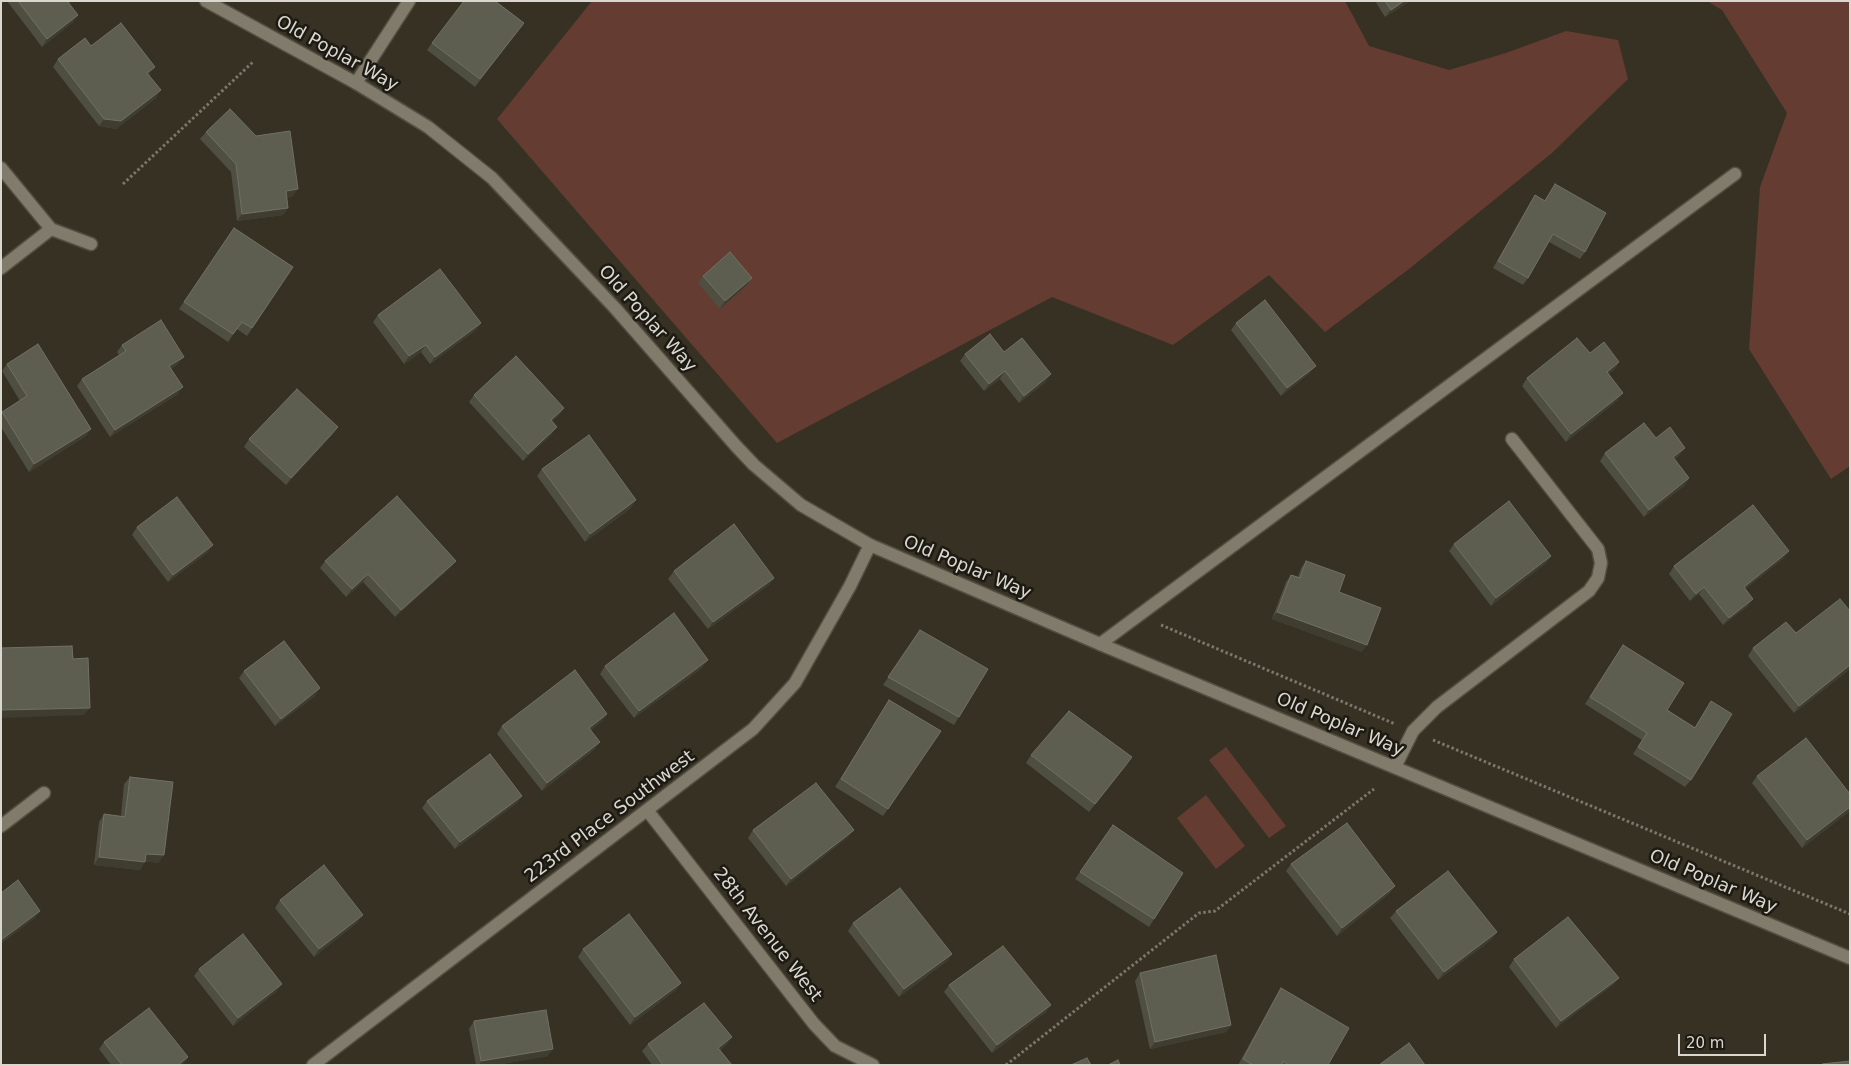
<!DOCTYPE html>
<html>
<head>
<meta charset="utf-8">
<style>
  body { margin:0 }
  #map { position:relative; width:1851px; height:1066px; overflow:hidden; background:#373124; font-family:"DejaVu Sans",sans-serif }
  canvas { display:block }
  .frame { position:absolute; inset:0; border:2px solid #dad7ce; pointer-events:none }
  .scale { position:absolute; left:1678px; top:1034px; width:88px; height:22px; box-sizing:border-box; border:2px solid #dad7ce; border-top:0; padding-left:6px; font-size:15px; line-height:18px; white-space:nowrap; color:#dad7ce; -webkit-text-stroke:4px #1c1a13; paint-order:stroke }
</style>
</head>
<body>
<div id="map">
<canvas width="1851" height="1066"></canvas>
<div class="frame"></div>
<div class="scale">20 m</div>
</div>
<script>
const g = document.querySelector('canvas').getContext('2d');
g.lineJoin = 'round';
function paint(path, color) { g.fillStyle = color; g.fill(path, 'evenodd'); }
const toPath = rows => new Path2D(rows.map(r => 'M' + r).join(''));
function stroke(path, color, width, dash) { g.strokeStyle = color; g.lineWidth = width; g.lineCap = dash ? 'butt' : 'round'; g.setLineDash(dash || []); g.stroke(path); }
function drawText(font, color, halo, rows, align = 'center') {
  g.font = font + ' "DejaVu Sans",sans-serif'; g.lineWidth = 5; g.setLineDash([]); g.textBaseline = 'middle'; g.strokeStyle = halo; g.fillStyle = color; for (const [text, x, y, turn = 0] of rows) {
    g.save(); g.translate(x, y); g.rotate((+turn || 0) * Math.PI / 180); g.textAlign = isNaN(turn) ? turn : align; if (halo) g.strokeText(text, 0, 0); g.fillText(text, 0, 0); g.restore();
  }
}
paint(toPath([
  [592,1,1345,1,1369,46,1449,70,1506,53,1566,31,1618,40,1628,79,1552,153,1409,269,1325,332,1269,275,1173,345,1052,297,777,443,497,119],
  [1707,1,1850,1,1850,466,1831,479,1749,349,1760,187,1787,113,1722,10],
  [1226,747,1286,826,1269,838,1209,760],
  [1206,795,1245,846,1216,869,1177,818]
]), '#643c32');
const lane = toPath([
  [1100,644,1735,174],
  [1395,767,1413,731,1437,707,1589,591,1598,578,1601,563,1598,549,1512,439]
]);
const street = toPath([
  [356,83,409,1],
  [1,168,51,229],
  [51,229,91,244],
  [1,268,51,229],
  [647,810,814,1024,835,1046,873,1065],
  [1,826,44,793],
  [313,1065,753,729,795,683,850,586,870,545]
]);
const secondary = toPath([
  [206,1,356,83,428,127,492,178,615,308,736,446,754,465,801,505,870,545,1100,644,1850,958]
]);
stroke(lane, '#534e42', 15);
stroke(street, '#534e42', 15);
stroke(secondary, '#534e42', 15);
stroke(toPath([
  [123,184,254,61],
  [1161,625,1395,724],
  [1433,740,1850,914],
  [1006,1065,1199,913,1215,911,1374,789]
]), '#7b776b', 3, [2.5, 2.5]);
stroke(lane, '#817b6c', 12);
stroke(street, '#817b6c', 12);
stroke(secondary, '#817b6c', 12);
paint(toPath([
  [7,1,71,1,69,3,78,15,73,22,42,47],
  [1375,1,1410,1,1385,17],
  [524,23,475,87,427,50,432,43],
  [91,46,150,74,149,75,156,98,116,129,99,126,53,67,58,59],
  [206,132,292,197,287,197,288,208,283,215,237,221,231,172,200,139],
  [1555,184,1585,252,1580,259,1549,242,1528,278,1523,285,1493,268,1530,203,1535,195,1544,201],
  [234,228,293,267,247,336,237,329,228,342,179,309],
  [703,276,752,278,747,285,720,309,698,283],
  [378,315,481,323,476,330,430,364,421,352,404,364,373,322],
  [1236,323,1310,373,1281,396,1231,330],
  [122,345,178,364,171,369,178,394,110,437,77,386,82,379,119,355,117,352],
  [1004,352,1046,382,1019,403,1000,379,984,391,960,361,965,354],
  [1619,362,1614,370,1608,374,1618,400,1566,442,1522,386,1527,378],
  [7,364,91,429,86,436,29,472,1,427,2,412,20,401,2,371],
  [474,395,564,408,559,415,552,421,552,434,523,461,469,402],
  [333,434,286,485,244,447,249,439],
  [1656,438,1680,455,1674,460,1689,478,1684,486,1644,517,1600,461,1605,453],
  [542,469,631,508,585,542,537,476],
  [137,527,208,552,168,582,132,535],
  [1454,544,1551,556,1546,563,1491,606,1449,551],
  [1784,558,1745,589,1748,606,1723,625,1699,594,1690,601,1669,574,1674,566],
  [325,561,456,561,450,568,395,617,363,582,346,597,320,568],
  [1306,561,1339,592,1362,652,1272,619,1286,582,1291,575,1298,577,1301,568],
  [674,571,774,578,769,585,708,629,668,579],
  [920,630,959,717,954,725,883,685],
  [1796,633,1850,669,1794,713,1748,656,1753,648],
  [1623,645,1667,710,1695,727,1711,701,1691,780,1685,787,1633,754,1642,740,1585,704],
  [605,666,702,668,634,718,600,674],
  [244,671,315,696,275,726,239,678],
  [889,700,941,731,883,816,835,787],
  [607,714,602,721,591,730,595,749,542,791,497,734,502,726],
  [1031,755,1127,765,1089,812,1026,763],
  [1757,776,1850,807,1850,811,1802,848,1752,783],
  [130,777,159,863,145,861,140,870,94,865,99,822,104,814,121,816,124,784],
  [522,796,517,803,455,849,422,808,427,801],
  [1113,825,1154,919,1149,927,1075,879],
  [753,830,854,830,848,837,786,886,748,838],
  [1291,864,1395,886,1390,893,1337,936,1286,871],
  [280,900,358,922,314,957,275,908],
  [1396,911,1497,932,1491,940,1438,980,1390,918],
  [853,923,952,954,947,961,899,997,848,931],
  [583,949,681,983,676,990,630,1025,578,957],
  [1514,959,1619,978,1613,985,1556,1028,1509,967],
  [199,969,277,991,233,1026,194,976],
  [1140,973,1231,1025,1226,1032,1150,1049,1135,981],
  [949,985,1046,1012,992,1053,944,992],
  [1281,988,1328,1065,1238,1065,1276,996],
  [474,1021,548,1056,496,1065,476,1065,469,1029],
  [104,1042,188,1057,182,1065,111,1065,99,1049],
  [648,1044,727,1044,720,1050,732,1065,652,1065,642,1051]
]), '#4e4f41');
paint(toPath([
  [1404,1,1410,1,1385,17,1391,10],
  [78,15,73,22,42,47,47,39],
  [155,67,150,74,142,80,147,73],
  [161,90,156,98,116,129,99,126,104,119],
  [298,189,292,197,281,198,286,191],
  [288,208,283,215,237,221,242,214],
  [752,278,747,285,720,309,725,301],
  [481,323,476,330,430,364,435,357],
  [426,345,421,352,404,364,409,356],
  [184,357,178,364,164,373,169,366],
  [1619,362,1614,370,1602,380,1607,372],
  [1316,366,1310,373,1281,396,1287,388],
  [1005,371,1000,379,984,391,989,384],
  [1051,374,1046,382,1019,403,1024,396],
  [183,387,178,394,110,437,115,430],
  [1623,393,1618,400,1566,442,1571,434],
  [564,408,559,415,546,427,551,420],
  [338,427,333,434,286,485,291,478],
  [557,427,552,434,523,461,528,454],
  [91,429,86,436,29,472,34,464],
  [1685,448,1680,455,1668,465,1673,457],
  [1689,478,1684,486,1644,517,1649,510],
  [636,500,631,508,585,542,590,534],
  [213,545,208,552,168,582,173,575],
  [1789,551,1784,558,1738,594,1744,587],
  [1551,556,1546,563,1491,606,1496,598],
  [456,561,450,568,395,617,401,610],
  [368,574,363,582,346,597,352,589],
  [774,578,769,585,708,629,713,622],
  [1704,587,1699,594,1690,601,1696,594],
  [1753,599,1748,606,1723,625,1729,618],
  [1277,612,1367,645,1362,652,1272,619],
  [708,660,702,668,634,718,639,711],
  [1850,665,1850,669,1794,713,1799,706],
  [320,688,315,696,275,726,281,719],
  [90,708,84,715,1,718,1,710],
  [607,714,602,721,584,735,589,728],
  [600,742,595,749,542,791,547,783],
  [1132,757,1127,765,1089,812,1095,804],
  [522,796,517,803,455,849,460,842],
  [1850,807,1850,811,1802,848,1807,840],
  [854,830,848,837,786,886,791,879],
  [146,854,164,855,159,863,141,861],
  [99,857,145,862,140,870,94,865],
  [1395,886,1390,893,1337,936,1342,928],
  [40,911,35,918,1,944,1,940],
  [363,915,358,922,314,957,319,949],
  [1497,932,1491,940,1438,980,1444,972],
  [952,954,947,961,899,997,904,989],
  [1619,978,1613,985,1556,1028,1561,1021],
  [681,983,676,990,630,1025,635,1017],
  [282,984,277,991,233,1026,238,1018],
  [1051,1005,1046,1012,992,1053,997,1045],
  [1231,1025,1226,1032,1150,1049,1155,1042],
  [732,1037,727,1044,713,1055,718,1048],
  [553,1049,548,1056,496,1065,479,1065,481,1061],
  [188,1057,182,1065,178,1065]
]), '#3e3d2f');
const building = toPath([
  [18,1,67,1,78,15,47,39,18,1],
  [464,1,495,1,524,23,480,79,432,43,464,1],
  [1385,1,1404,1,1391,10,1385,1],
  [121,23,155,67,147,73,161,90,121,121,104,119,58,59,85,38,91,46,121,23],
  [230,109,256,136,290,131,298,189,286,191,288,208,242,214,236,164,206,132,230,109],
  [1555,184,1606,213,1585,252,1553,234,1528,278,1498,261,1535,195,1545,201,1555,184],
  [234,228,293,267,252,328,242,322,233,334,184,302,234,228],
  [730,252,752,278,725,301,703,276,730,252],
  [440,269,481,323,435,357,426,345,409,356,378,315,440,269],
  [1265,300,1316,366,1287,388,1236,323,1265,300],
  [161,320,184,357,169,366,183,387,115,430,82,379,126,351,122,345,161,320],
  [990,334,1004,352,1022,338,1051,374,1024,396,1005,371,989,384,965,354,990,334],
  [1577,338,1590,353,1604,342,1619,362,1607,372,1623,393,1571,434,1527,378,1577,338],
  [38,344,91,429,34,464,2,412,27,396,7,364,38,344],
  [516,356,564,408,551,420,557,427,528,454,474,395,516,356],
  [297,389,338,427,291,478,249,439,297,389],
  [1644,423,1656,438,1670,427,1685,448,1673,457,1689,478,1649,510,1605,453,1644,423],
  [589,435,636,500,590,534,542,469,589,435],
  [397,496,456,561,401,610,368,574,352,589,325,561,397,496],
  [177,497,213,545,173,575,137,527,177,497],
  [1509,501,1551,556,1496,598,1454,544,1509,501],
  [1753,505,1789,551,1744,587,1753,599,1729,618,1704,587,1696,594,1674,566,1753,505],
  [734,524,774,578,713,622,674,571,734,524],
  [1306,561,1345,575,1339,592,1381,608,1367,645,1277,612,1291,575,1300,578,1306,561],
  [1840,599,1850,611,1850,665,1799,706,1753,648,1786,622,1796,633,1840,599],
  [674,613,708,660,639,711,605,666,674,613],
  [920,630,988,669,959,717,888,677,920,630],
  [284,641,320,688,281,719,244,671,284,641],
  [1623,645,1684,683,1667,710,1695,728,1711,701,1732,714,1691,780,1638,747,1647,733,1590,697,1623,645],
  [72,646,73,659,88,658,90,708,1,710,1,648,72,646],
  [575,670,607,714,589,728,600,742,547,783,502,726,575,670],
  [889,700,941,731,888,809,841,779,889,700],
  [1069,711,1132,757,1095,804,1031,755,1069,711],
  [1806,738,1850,794,1850,807,1807,840,1757,776,1806,738],
  [490,754,522,796,460,842,427,801,490,754],
  [130,777,173,782,164,855,146,854,145,862,99,857,104,814,125,817,130,777],
  [816,783,854,830,791,879,753,830,816,783],
  [1347,823,1395,886,1342,928,1291,864,1347,823],
  [1113,825,1183,873,1154,919,1080,872,1113,825],
  [324,865,363,915,319,949,280,900,324,865],
  [1448,871,1497,932,1444,972,1396,911,1448,871],
  [18,880,40,911,1,940,1,893,18,880],
  [900,888,952,954,904,989,853,923,900,888],
  [629,914,681,983,635,1017,583,949,629,914],
  [1568,917,1619,978,1561,1021,1514,959,1568,917],
  [243,934,282,984,238,1018,199,969,243,934],
  [1003,946,1051,1005,997,1045,949,985,1003,946],
  [1216,955,1231,1025,1155,1042,1140,973,1216,955],
  [1281,988,1349,1028,1328,1065,1289,1065,1283,1061,1282,1065,1253,1065,1243,1059,1281,988],
  [704,1003,732,1037,718,1048,732,1065,663,1065,648,1044,704,1003],
  [149,1008,188,1057,178,1065,122,1065,104,1042,149,1008],
  [546,1010,553,1049,481,1061,474,1021,546,1010],
  [1409,1043,1425,1065,1379,1065,1409,1043],
  [1087,1058,1091,1065,1071,1065,1087,1058],
  [1118,1060,1120,1065,1108,1065,1118,1060],
  [1850,1061,1850,1065,1822,1065,1822,1064,1850,1061]
]);
paint(building, '#5d5e50');
stroke(building, '#707164', 1);
drawText('18px', '#dad7ce', '#1c1a13', [
  ["Old Poplar Way",337,54,29],
  ["Old Poplar Way",647,319,48],
  ["Old Poplar Way",967,568,23],
  ["Old Poplar Way",1340,725,23],
  ["223rd Place Southwest",610,817,-37],
  ["Old Poplar Way",1713,882,23],
  ["28th Avenue West",767,935,52]
]);
</script>
</body>
</html>
